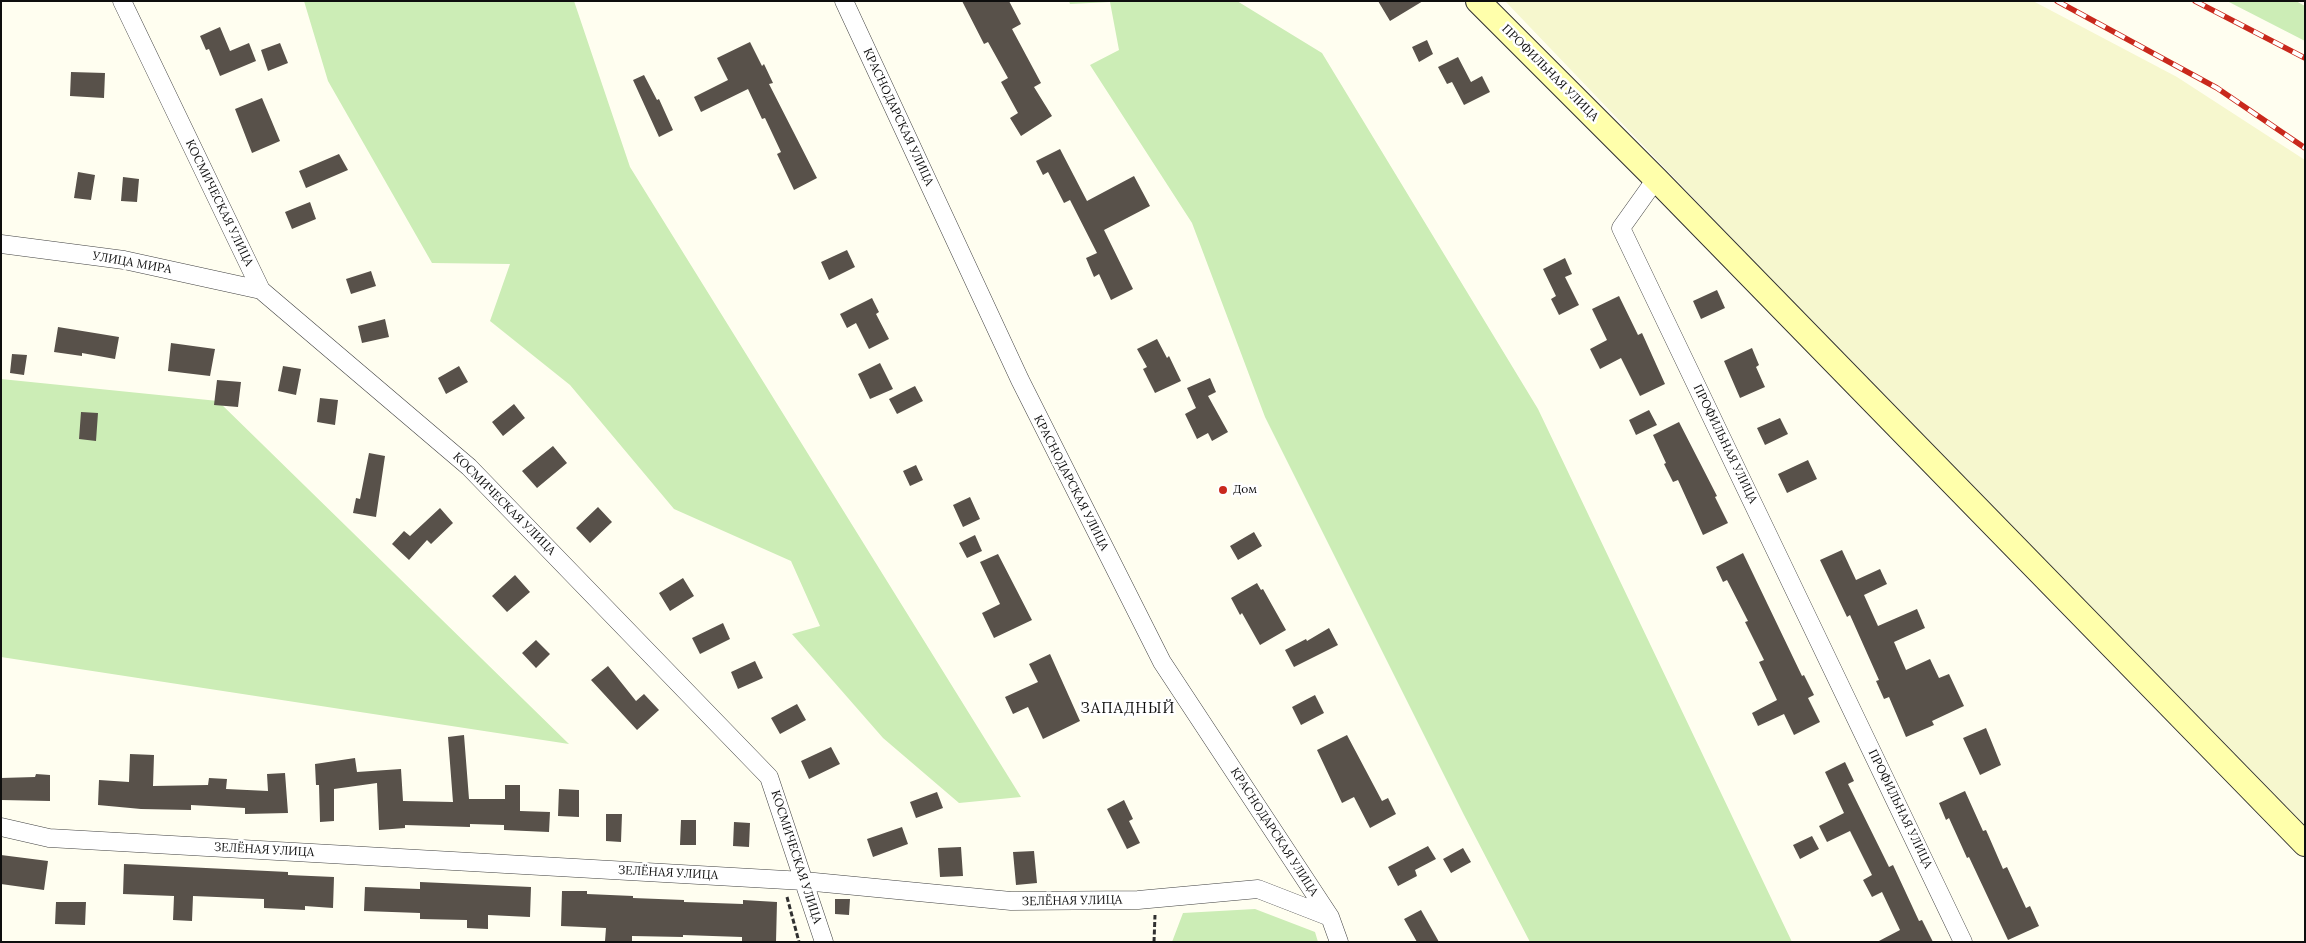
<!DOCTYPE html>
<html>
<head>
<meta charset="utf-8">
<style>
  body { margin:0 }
  #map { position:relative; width:2306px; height:943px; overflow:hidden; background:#fffef0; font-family:Lora,serif }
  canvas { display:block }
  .frame { position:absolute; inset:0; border:2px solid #0e0e0e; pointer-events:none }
</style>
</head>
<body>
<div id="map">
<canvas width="2306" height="943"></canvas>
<div class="frame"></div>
</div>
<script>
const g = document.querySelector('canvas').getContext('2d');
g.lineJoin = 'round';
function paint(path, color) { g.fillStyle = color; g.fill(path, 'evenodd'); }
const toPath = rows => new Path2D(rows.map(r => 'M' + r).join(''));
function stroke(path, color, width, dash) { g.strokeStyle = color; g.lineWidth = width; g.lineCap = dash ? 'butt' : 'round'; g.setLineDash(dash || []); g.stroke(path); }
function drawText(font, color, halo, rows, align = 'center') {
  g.font = font + ' Lora,serif'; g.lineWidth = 5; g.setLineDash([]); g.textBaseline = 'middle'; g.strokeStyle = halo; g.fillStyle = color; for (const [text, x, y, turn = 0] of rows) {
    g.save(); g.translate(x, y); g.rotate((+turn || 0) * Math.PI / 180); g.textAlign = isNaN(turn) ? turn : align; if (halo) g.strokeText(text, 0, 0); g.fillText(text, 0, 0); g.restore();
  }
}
paint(toPath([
  [1505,1,2033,1,2177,77,2305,160,2305,830,1902,416]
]), '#f6f7ce');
paint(toPath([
  [304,1,574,1,630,167,1021,797,959,803,883,738,792,634,820,626,791,561,674,509,570,385,490,321,510,264,432,263,328,81],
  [1069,1,1237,1,1322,53,1538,409,1792,942,1530,942,1464,815,1265,417,1192,223,1090,65,1119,50,1110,2,1070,4],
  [2227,1,2296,1,2305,6,2305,41],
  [1,379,218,401,569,744,1,657],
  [1255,909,1315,932,1318,942,1172,942,1183,913]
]), '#ccedb6');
paint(toPath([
  [962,1,1009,1,1021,24,1012,29,1041,83,1034,87,1052,116,1021,136,1010,118,1018,113,1001,82,1008,78,988,42,984,44],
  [1378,1,1423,1,1390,21],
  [220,27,230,51,249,43,256,61,220,76,209,49,206,50,200,36],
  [1427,40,1433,54,1419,62,1412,47],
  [750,42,762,66,764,64,773,83,769,84,817,178,794,190,777,154,781,152,765,118,762,119,748,89,701,112,694,97,728,80,717,58],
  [280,43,288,63,268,71,261,50],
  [1458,57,1471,82,1482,76,1490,92,1464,105,1452,82,1447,84,1438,67],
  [71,72,105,73,104,98,70,96],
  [644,75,657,100,659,99,673,130,659,137,633,80],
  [262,98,280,141,252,153,235,109],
  [1060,149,1087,201,1134,176,1150,206,1104,230,1133,289,1111,300,1099,274,1094,277,1086,258,1097,253,1070,200,1064,203,1048,172,1043,175,1036,161],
  [339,154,348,170,306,188,299,171],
  [78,172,95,175,91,200,74,198],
  [123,177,139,179,137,202,121,201],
  [310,202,316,219,292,229,285,212],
  [847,250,855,267,829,280,821,262],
  [1565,258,1572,274,1565,277,1579,305,1559,315,1551,299,1556,296,1543,269],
  [371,271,376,286,351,294,346,279],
  [1717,290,1725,308,1701,319,1693,301],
  [1619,296,1638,335,1642,333,1665,384,1640,396,1621,358,1600,369,1590,349,1607,340,1592,309],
  [872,298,879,312,876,314,889,339,869,349,856,323,847,328,840,314],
  [385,319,389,337,362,343,358,326],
  [58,327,119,337,115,359,82,353,82,356,54,352],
  [1157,339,1167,358,1169,356,1181,381,1155,393,1143,369,1147,367,1137,349],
  [171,343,215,349,210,376,168,371],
  [1752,348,1759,365,1756,367,1765,387,1740,398,1724,361],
  [12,354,27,355,24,375,10,373],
  [880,363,893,389,870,399,858,374],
  [283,366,301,369,296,395,278,391],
  [459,366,468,382,446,394,438,378],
  [1210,378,1216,392,1208,396,1228,432,1212,441,1208,433,1197,439,1185,414,1196,408,1187,388],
  [217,380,241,382,238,407,214,405],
  [915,386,923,401,897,414,889,399],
  [320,398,338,400,335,425,317,422],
  [514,404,525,418,503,436,492,422],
  [1649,410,1657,425,1636,435,1629,420],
  [81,412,98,413,96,441,79,439],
  [1780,418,1788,434,1765,445,1757,428],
  [1679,422,1717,496,1715,497,1728,523,1703,535,1678,480,1673,482,1664,464,1666,463,1653,435],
  [553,446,567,463,537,488,522,471],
  [369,453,385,456,376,517,353,513,356,498,360,499],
  [1808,460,1817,479,1787,493,1778,474],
  [916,465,923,480,910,486,903,471],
  [970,497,980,519,963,527,953,505],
  [598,507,612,522,590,543,576,528],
  [440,508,453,523,431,544,427,540,409,560,392,544,404,531,410,536],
  [1254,532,1262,546,1238,560,1230,546],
  [975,535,982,551,967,558,959,543],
  [1842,550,1856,580,1880,569,1887,584,1864,595,1878,626,1917,609,1925,628,1894,642,1906,670,1930,659,1939,678,1949,674,1964,706,1932,721,1934,725,1906,737,1889,697,1884,699,1876,681,1879,680,1850,615,1847,617,1820,560],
  [1743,553,1802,676,1804,675,1814,695,1808,698,1820,722,1794,735,1784,714,1758,726,1752,713,1777,700,1759,662,1764,660,1745,622,1748,621,1727,580,1723,582,1716,567],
  [998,554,1032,620,994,638,982,613,1000,604,980,562],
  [515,575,530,592,507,612,492,596],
  [683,578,694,596,670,611,659,593],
  [1257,583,1261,590,1263,589,1286,630,1260,645,1242,613,1240,615,1231,598],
  [723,623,730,639,700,654,692,638],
  [1329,628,1338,645,1294,667,1285,650,1306,639,1307,641],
  [536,640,550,654,536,668,522,653],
  [1050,654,1080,721,1043,739,1028,707,1013,714,1005,697,1038,682,1029,664],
  [755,661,763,678,738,689,731,672],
  [608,666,636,701,644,694,659,710,637,730,591,680],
  [1315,695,1324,713,1301,725,1292,707],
  [797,704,806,720,780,734,771,718],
  [1986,728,2001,765,1980,775,1963,738],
  [464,735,469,799,505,799,505,785,520,785,520,811,550,812,549,832,504,830,504,825,470,824,470,827,405,825,405,828,379,830,377,783,334,789,334,821,320,822,319,785,316,785,315,764,355,758,357,772,401,769,403,801,453,802,448,737],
  [1347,735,1382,801,1388,798,1396,814,1370,828,1354,797,1342,803,1317,750],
  [831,747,840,764,809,779,801,761],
  [130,754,154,755,153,786,208,785,209,778,227,779,226,789,268,791,267,774,285,773,288,813,245,814,245,808,191,805,191,810,141,809,98,805,99,780,129,782],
  [1845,762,1854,781,1848,784,1889,867,1893,865,1919,921,1922,920,1933,942,1877,942,1900,930,1882,892,1872,897,1863,880,1872,875,1850,831,1827,842,1819,826,1844,813,1825,772],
  [36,774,50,775,50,801,1,800,1,778,35,777],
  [559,789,579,790,579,817,558,816],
  [1965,791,1983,831,1986,830,2003,869,2007,867,2026,908,2030,906,2039,926,2008,940,1969,857,1967,858,1949,818,1946,820,1939,803],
  [937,792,943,808,916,818,910,802],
  [1124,800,1133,819,1129,821,1140,843,1127,849,1107,809],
  [606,814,622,814,621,842,606,841],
  [681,820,696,820,696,845,680,845],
  [734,822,750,823,749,847,733,846],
  [902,827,908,844,873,857,867,839],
  [1812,836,1819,849,1800,859,1793,845],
  [1428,846,1436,859,1415,870,1417,876,1398,886,1388,867],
  [961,847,963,876,940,877,938,848],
  [1463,848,1471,862,1451,873,1443,859],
  [1034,851,1037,883,1016,885,1013,852],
  [1,855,48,861,44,890,1,884],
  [124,864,288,872,288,875,334,877,333,908,305,906,305,910,264,908,264,899,193,896,192,921,173,920,174,896,123,894],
  [420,882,531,887,530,917,488,915,488,929,467,928,467,920,420,919,420,913,364,911,365,887,420,889],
  [562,891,587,891,587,894,633,896,633,898,684,900,684,902,743,904,743,900,777,902,776,942,742,942,742,937,683,935,683,937,632,936,632,942,605,941,606,928,561,926],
  [835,899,850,899,849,915,835,914],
  [56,902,86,902,85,925,55,924],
  [1421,910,1439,942,1417,942,1404,919]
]), '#58514a');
const street = toPath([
  [122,1,261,290,469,467,769,777,824,942],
  [844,1,1020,380,1162,662,1330,917,1339,942],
  [1656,179,1621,228,1963,942],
  [1,244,124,260,261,290],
  [1,827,49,838,804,881,1011,901,1138,900,1258,889,1330,917]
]);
const secondary = toPath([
  [1478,1,1656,179,2305,844]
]);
stroke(street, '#414141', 19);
stroke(secondary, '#303030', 26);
stroke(toPath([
  [787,897,799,942],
  [1154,942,1155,915]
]), '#303030', 3, [5, 2.5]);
stroke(street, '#fff', 18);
stroke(secondary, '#ffffab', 24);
const rail = toPath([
  [2057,1,2217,88,2305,148],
  [2195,1,2305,58]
]);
stroke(rail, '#c9281c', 5.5);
stroke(rail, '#fff', 4, [11]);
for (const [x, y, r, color] of [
  [1223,490,5,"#c9281c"]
]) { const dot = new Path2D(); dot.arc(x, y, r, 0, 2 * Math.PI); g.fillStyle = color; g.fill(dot); stroke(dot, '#fff', 2); }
drawText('12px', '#0e0e0e', '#fff', [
  ["ПРОФИЛЬНАЯ УЛИЦА",1550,73,45],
  ["КРАСНОДАРСКАЯ УЛИЦА",898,117,65],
  ["КОСМИЧЕСКАЯ УЛИЦА",219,203,64],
  ["УЛИЦА МИРА",132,263,10],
  ["ПРОФИЛЬНАЯ УЛИЦА",1725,444,64],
  ["КРАСНОДАРСКАЯ УЛИЦА",1071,483,63],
  ["КОСМИЧЕСКАЯ УЛИЦА",504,504,45],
  ["ПРОФИЛЬНАЯ УЛИЦА",1900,809,64],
  ["КРАСНОДАРСКАЯ УЛИЦА",1274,832,57],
  ["ЗЕЛЁНАЯ УЛИЦА",264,850,3],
  ["КОСМИЧЕСКАЯ УЛИЦА",796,857,72],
  ["ЗЕЛЁНАЯ УЛИЦА",668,873,3],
  ["ЗЕЛЁНАЯ УЛИЦА",1072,901,-1]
]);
drawText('12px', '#0e0e0e', '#fff', [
  ["Дом",1233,490]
], 'left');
g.letterSpacing = '1px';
drawText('15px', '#0e0e0e', '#fff', [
  ["ЗАПАДНЫЙ",1128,709]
]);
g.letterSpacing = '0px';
</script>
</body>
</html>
